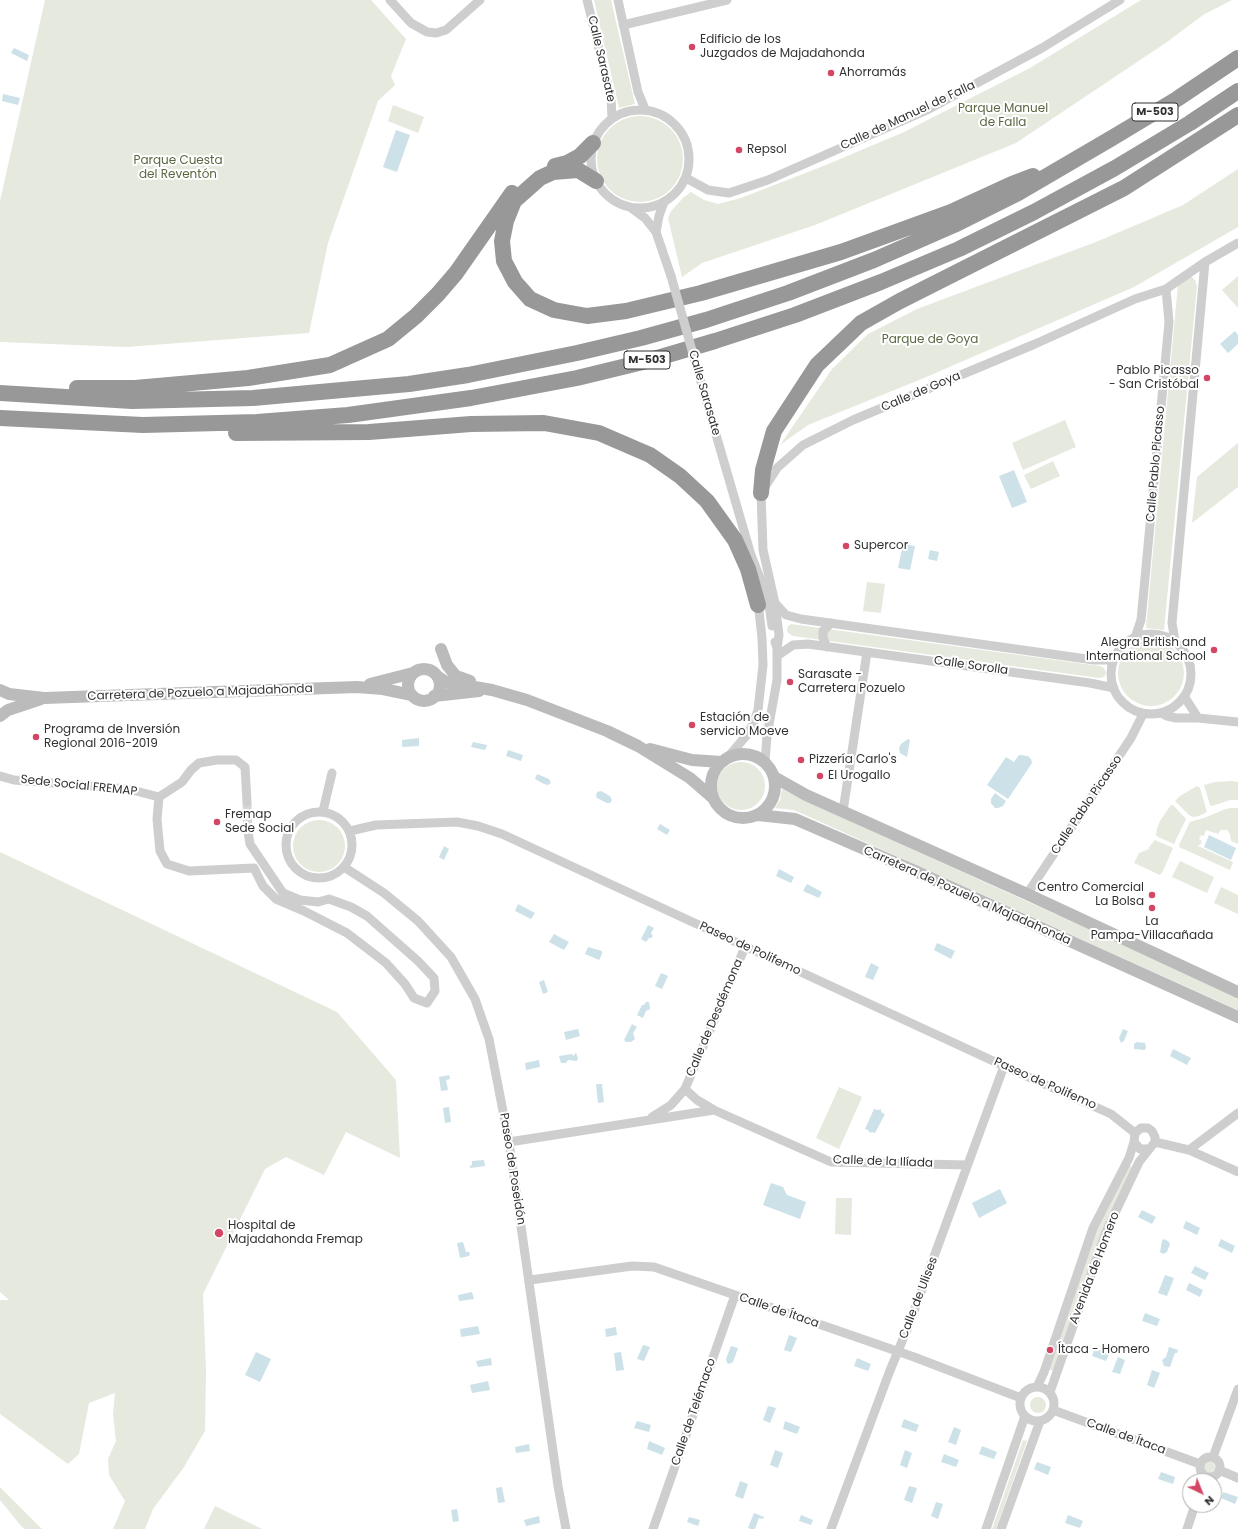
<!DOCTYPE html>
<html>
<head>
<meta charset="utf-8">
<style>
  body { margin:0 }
  #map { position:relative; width:1238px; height:1529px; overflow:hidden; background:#fff; font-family:Poppins,sans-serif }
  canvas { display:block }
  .north { position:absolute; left:1182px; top:1473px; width:40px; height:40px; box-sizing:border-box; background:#fff; border:1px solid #adadad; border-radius:50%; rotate:137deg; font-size:11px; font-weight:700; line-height:16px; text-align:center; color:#313131 }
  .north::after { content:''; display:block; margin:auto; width:14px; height:18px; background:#d34765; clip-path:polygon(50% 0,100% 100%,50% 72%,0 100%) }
</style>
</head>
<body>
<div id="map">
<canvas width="1238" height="1529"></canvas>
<div class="north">N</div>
</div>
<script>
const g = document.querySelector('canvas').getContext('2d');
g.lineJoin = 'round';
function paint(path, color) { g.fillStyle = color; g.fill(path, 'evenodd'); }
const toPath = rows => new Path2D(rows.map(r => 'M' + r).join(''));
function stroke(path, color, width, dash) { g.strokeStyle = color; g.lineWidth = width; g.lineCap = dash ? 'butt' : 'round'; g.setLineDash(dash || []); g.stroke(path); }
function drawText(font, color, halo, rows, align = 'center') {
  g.font = font + ' Poppins,sans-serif'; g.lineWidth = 4; g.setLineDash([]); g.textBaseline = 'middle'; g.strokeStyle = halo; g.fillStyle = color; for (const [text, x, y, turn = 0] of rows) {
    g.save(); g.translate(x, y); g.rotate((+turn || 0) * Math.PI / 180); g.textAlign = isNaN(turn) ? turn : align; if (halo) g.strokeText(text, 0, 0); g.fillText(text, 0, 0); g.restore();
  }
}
paint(toPath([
  [45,0,371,0,406,39,391,76,395,85,378,101,328,243,309,333,127,347,0,342,0,201],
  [594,0,611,0,635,104,619,108],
  [1141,0,1232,0,1203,15,1167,42,1016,143,815,225,702,263,682,277,668,218,671,211,684,197,691,192,704,200,718,204,741,198,826,165,904,132,1030,68],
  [393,105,424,117,418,133,388,121],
  '597 159a43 43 0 1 1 86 0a43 43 0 1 1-86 0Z',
  [1238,169,1238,227,1134,287,924,378,808,425,780,445,832,369,868,334,917,309,1096,242,1183,205],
  [1191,276,1195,280,1197,286,1164,630,1146,628,1178,284],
  [1238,276,1238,308,1222,290],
  [1065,420,1076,447,1023,470,1012,443],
  [1238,443,1238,487,1192,523,1197,477],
  [1053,461,1060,476,1031,489,1024,475],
  [867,582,885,584,881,613,863,611],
  [791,624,1100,666,1104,668,1106,673,1104,677,1099,678,793,636,788,633,787,630,788,626],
  '1118 673a33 33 0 1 1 66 0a33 33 0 1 1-66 0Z',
  '717 786a24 24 0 1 1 48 0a24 24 0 1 1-48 0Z',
  [1232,781,1238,782,1238,800,1230,800,1212,806,1210,805,1204,785,1215,782],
  [1197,786,1200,788,1207,812,1199,816,1193,817,1189,815,1175,801,1180,796],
  [782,789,799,798,1238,997,1238,1010,794,810,775,808,780,800],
  [1171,805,1173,805,1186,819,1174,844,1158,837,1156,835,1157,829,1160,821],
  [1230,808,1238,808,1238,844,1231,841,1230,834,1227,830,1221,830,1217,835,1217,833,1215,833,1206,830,1204,836,1201,835,1199,839,1202,841,1200,845,1198,845,1198,846,1233,862,1230,870,1179,847,1179,845,1190,822,1204,818,1223,810],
  '293 846a26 26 0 1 1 52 0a26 26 0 1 1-52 0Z',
  [1155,840,1173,848,1162,873,1161,873,1160,875,1134,863,1139,853,1149,849,1149,847],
  [0,852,337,1012,396,1080,400,1158,346,1132,324,1175,286,1157,265,1169,203,1294,206,1371,205,1431,184,1467,153,1509,145,1529,113,1529,125,1501,109,1475,108,1459,116,1441,113,1414,115,1393,89,1403,79,1454,68,1464,0,1414,0,1300,9,1300,0,1292],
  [1180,861,1214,877,1207,893,1172,877],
  [1221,887,1238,895,1238,914,1214,903],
  [839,1087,862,1097,839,1149,816,1138],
  [1128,1165,1132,1167,1054,1371,1048,1369,1096,1230],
  [836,1198,852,1198,851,1235,835,1234],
  '1030 1405a8 8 0 1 1 16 0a8 8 0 1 1-16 0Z',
  [1023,1440,1027,1441,996,1529,992,1529],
  '1203 1467a6 6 0 1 1 12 0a6 6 0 1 1-12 0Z',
  [0,1487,42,1529,25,1529,21,1526,0,1500],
  [215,1506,262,1529,204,1529]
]), '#e5e9de');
paint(toPath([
  [14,48,29,55,27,61,11,53],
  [3,94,20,98,18,105,2,101],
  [396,130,410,135,397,172,383,167],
  [1235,331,1238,335,1238,344,1228,353,1220,344],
  [1014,470,1027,502,1012,508,999,476],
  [903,544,915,546,910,570,898,568],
  [930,550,939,552,937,561,928,559],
  [419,738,419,746,402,747,402,740],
  [908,739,910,740,907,757,900,753,899,748,901,744],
  [473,742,487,745,485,750,471,747],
  [508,750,523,755,521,761,506,756],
  [1019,755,1028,756,1031,759,1032,763,1008,799,987,785,1006,757,1014,762],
  [537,774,549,779,551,783,548,785,544,784,535,779],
  [601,791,610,796,612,800,610,803,607,803,597,798,596,796,597,792],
  [995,793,1006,801,1003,806,998,808,995,808,991,803,991,799],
  [660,824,670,830,667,835,657,829],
  [1209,835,1236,848,1231,860,1204,847],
  [444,846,449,849,444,860,439,857],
  [779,869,794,877,791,883,776,876],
  [807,884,822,892,819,898,803,891],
  [518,904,535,913,531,919,515,911],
  [648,925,654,928,651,933,653,936,651,938,649,938,646,942,641,939],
  [554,934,569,942,564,950,549,942],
  [937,943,955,951,951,959,934,950],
  [588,947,602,951,602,954,599,960,585,954],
  [871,963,879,967,873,980,865,977],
  [661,973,668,976,662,989,655,986],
  [544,980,548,992,543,994,539,982],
  [646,1002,649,1002,650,1009,646,1011,643,1018,637,1015,642,1005,644,1005],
  [632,1024,637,1027,633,1033,635,1039,631,1042,626,1042,624,1040],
  [578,1029,580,1036,566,1040,564,1032],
  [1123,1029,1128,1031,1124,1041,1121,1043,1119,1038],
  [1137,1042,1145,1043,1146,1047,1145,1050,1134,1049,1134,1044],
  [1173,1049,1191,1058,1187,1065,1170,1056],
  [576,1053,578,1058,577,1061,568,1060,566,1063,561,1063,559,1056,572,1054,573,1056],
  [539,1060,540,1067,526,1070,525,1063],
  [449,1075,450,1079,446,1080,448,1090,441,1091,439,1077],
  [596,1084,602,1084,604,1102,598,1103],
  [449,1107,451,1122,445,1123,443,1108],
  [874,1109,878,1110,881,1109,881,1112,885,1114,875,1133,872,1132,870,1133,868,1130,865,1129],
  [484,1160,485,1166,470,1168,470,1166,472,1165,472,1161],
  [771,1183,783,1187,787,1195,806,1202,800,1219,763,1205],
  [1000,1189,1007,1203,979,1218,972,1203],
  [1142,1210,1156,1217,1152,1224,1138,1217],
  [1186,1221,1200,1228,1197,1235,1183,1228],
  [1163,1239,1168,1241,1170,1244,1167,1252,1163,1254,1160,1252,1162,1241],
  [1221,1239,1235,1246,1232,1253,1218,1246],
  [463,1242,466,1252,469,1252,470,1254,469,1256,460,1258,457,1243],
  [1195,1266,1209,1273,1205,1280,1191,1273],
  [1165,1275,1174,1278,1167,1296,1158,1293],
  [1189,1283,1203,1290,1200,1297,1186,1290],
  [472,1292,474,1299,459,1301,458,1295],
  [1145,1313,1160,1319,1157,1326,1142,1321],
  [478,1326,480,1334,461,1337,460,1329],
  [616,1327,617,1335,606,1337,605,1329],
  [789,1335,797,1338,791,1352,784,1350],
  [643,1345,650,1347,644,1361,637,1359],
  [731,1346,738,1348,733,1362,729,1364,727,1363,726,1359],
  [1169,1347,1178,1350,1177,1353,1175,1353,1170,1367,1164,1366,1162,1360,1166,1357],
  [1095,1348,1109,1354,1106,1361,1092,1356],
  [256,1352,271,1359,260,1382,245,1375],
  [621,1352,624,1370,616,1371,614,1353],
  [1118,1357,1125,1360,1120,1374,1112,1372],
  [491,1358,492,1365,478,1367,476,1361],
  [857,1358,871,1364,868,1371,854,1366],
  [1152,1370,1160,1373,1154,1388,1147,1385],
  [488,1381,490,1390,472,1393,470,1385],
  [768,1406,776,1408,770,1423,763,1420],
  [904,1419,919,1425,916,1432,901,1427],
  [637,1421,651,1425,649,1432,634,1428],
  [785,1421,800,1427,797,1434,783,1429],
  [954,1427,961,1430,956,1445,948,1442],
  [649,1441,665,1448,662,1455,647,1449],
  [529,1444,530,1451,516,1453,515,1447],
  [982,1446,997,1452,994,1459,979,1454],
  [775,1450,783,1453,778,1468,770,1465],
  [905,1450,912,1453,907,1468,900,1465],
  [944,1454,959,1460,956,1467,941,1462],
  [1037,1462,1051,1467,1048,1475,1034,1469],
  [1161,1472,1175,1477,1173,1484,1158,1479],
  [740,1481,748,1484,743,1499,735,1496],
  [909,1486,917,1488,912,1503,904,1500],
  [502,1487,505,1502,498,1503,496,1488],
  [1223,1492,1238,1497,1235,1504,1221,1498],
  [936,1502,943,1504,938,1519,931,1516],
  [457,1509,459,1521,453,1522,451,1510],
  [754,1513,764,1517,763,1519,759,1518,755,1529,751,1529,748,1528],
  [801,1515,813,1520,811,1525,799,1521],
  [1068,1515,1083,1521,1080,1528,1065,1523],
  [539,1516,540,1523,526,1526,524,1520],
  [689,1517,700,1520,698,1526,687,1522]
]), '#cce1e8');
stroke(toPath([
  [247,802,248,832]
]), '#d6d6d6', 9, [9, 4.5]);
stroke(toPath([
  [390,0,411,23,427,32,436,33,446,30,480,0],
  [587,0,611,98,612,118],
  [618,0,638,92,645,109],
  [623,25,727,0],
  '591 159a49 49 0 1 1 98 0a49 49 0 1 1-98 0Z',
  [686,178,708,190,729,193,768,180,927,110,1042,48,1120,0],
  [630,207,645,218,656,232,671,276],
  [656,232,659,216,664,202],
  [708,407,751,555,762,583,769,605,772,626],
  [775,603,786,615,801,619,1094,660,1114,660],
  '1111 674a40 40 0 1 1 80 0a40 40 0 1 1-80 0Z',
  [1135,638,1141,620,1142,610,1169,322,1166,289],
  [1175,641,1172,623,1205,262],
  [827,647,823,638,823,631,831,623],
  [777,648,779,635,775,603,763,550,761,493,777,468,803,445,853,420,1035,344,1135,299,1166,289,1205,262,1238,243],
  [777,656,793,645,808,644,1090,683,1114,688],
  [1184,696,1198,718],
  [1161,713,1167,716,1176,718,1198,718,1238,722],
  [728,757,746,736,753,724,758,710,763,665,762,638,758,602],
  [765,762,767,736,777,680,777,648,775,642],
  [0,776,14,780,128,789,159,797],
  [247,802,245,767,236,760,217,760,199,763,191,770,182,782,159,797,157,819,160,851,167,864,189,871,254,868,263,886,276,899,304,911,347,933,386,963,405,984,414,998,427,1003,435,991,434,978,418,961,367,916,351,907,329,899,318,902,300,900,283,893,250,844,248,832],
  [323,811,332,773],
  [843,811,867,652],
  '286 845a33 33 0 1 1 66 0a33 33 0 1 1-66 0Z',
  [350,831,376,825,457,822,478,826,502,834,1004,1066,1111,1114,1135,1133],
  [344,867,384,893,418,921,451,957,475,999,489,1039,509,1142,558,1486,566,1529],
  [1027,894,1131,738,1143,714],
  [685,1089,697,1100,714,1110,831,1162,967,1165],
  [652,1117,671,1105,685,1089,745,947],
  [509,1142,714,1110],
  [1155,1142,1189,1150,1238,1172],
  [1189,1150,1238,1113],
  [530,1280,632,1266,654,1267,914,1357,1021,1398],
  '1020 1404a17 17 0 1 1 34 0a17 17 0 1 1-34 0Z',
  [1037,1387,1044,1372,1093,1228,1129,1158,1134,1142],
  [1050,1392,1106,1232,1139,1162,1155,1142,1155,1137,1152,1131,1148,1128,1141,1128,1135,1133,1134,1142,1140,1149,1149,1149],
  [1053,1410,1200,1464],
  '1200 1467a10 10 0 1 1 20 0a10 10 0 1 1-20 0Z',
  [1213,1457,1238,1389],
  [1219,1470,1238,1478],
  [653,1529,735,1295],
  [831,1529,889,1373,910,1322,1004,1066],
  [986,1529,1025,1416],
  [1001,1529,1040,1421],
  [1187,1529,1195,1505]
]), '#cecece', 9);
stroke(toPath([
  [441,649,447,665,456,676,470,681],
  '408 685a16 16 0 1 1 32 0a16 16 0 1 1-32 0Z',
  [437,676,446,682,492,690,527,700,607,731,638,746,690,778,713,798],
  [370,684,413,673],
  [0,690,9,694,44,698,357,687,383,689,412,695],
  [434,696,479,691],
  [0,716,8,710,41,699],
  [650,749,692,760,721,762],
  '711 786a32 32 0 1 1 64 0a32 32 0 1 1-64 0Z',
  [774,777,806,795,1027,894,1238,992],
  [758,815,795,819,915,871,1238,1017]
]), '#bbb', 12);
stroke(toPath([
  [555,166,567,163,580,156,593,143],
  [596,181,578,170,553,172,540,178,514,201,506,221,502,241,504,261,515,282,530,299,554,310,587,316,626,311,701,293,841,252,951,212,1012,184,1033,176],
  [77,388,135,388,248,378,330,365,388,339,416,316,438,294,456,273,512,193],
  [0,393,132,401,253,398,409,384,468,375,577,353,641,338,706,320,788,293,874,260,954,225,1018,193,1112,138,1177,99,1238,58],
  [0,418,143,425,257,422,348,415,471,398,577,378,647,361,715,341,795,315,881,282,959,249,1034,212,1115,168,1190,123,1238,91],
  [236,433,369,432,471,424,544,423,599,433,650,455,680,476,707,501,735,540,748,569,758,605],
  [761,493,763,470,774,431,817,365,861,323,900,301,1124,188,1238,115]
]), '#989898', 16);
stroke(toPath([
  [671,276,708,407]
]), '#cecece', 9);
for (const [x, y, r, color] of [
  [692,47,4,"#d34765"],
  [831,73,4,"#d34765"],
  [739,150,4,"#d34765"],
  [1207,378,4,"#d34765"],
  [846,546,4,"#d34765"],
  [1214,650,4,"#d34765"],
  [790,682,4,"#d34765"],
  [692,725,4,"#d34765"],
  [36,737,4,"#d34765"],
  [801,760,4,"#d34765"],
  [820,776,4,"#d34765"],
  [217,822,4,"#d34765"],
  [1152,895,4,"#d34765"],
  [1152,908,4,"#d34765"],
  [219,1233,5,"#d34765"],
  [1050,1350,4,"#d34765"]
]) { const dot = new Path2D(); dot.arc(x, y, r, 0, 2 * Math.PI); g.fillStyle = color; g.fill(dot); stroke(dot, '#fff', 1.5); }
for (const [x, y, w] of [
  [1155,112,46],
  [647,360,46]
]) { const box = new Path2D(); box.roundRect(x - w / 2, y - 9, w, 18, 3); g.fillStyle = '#fff'; g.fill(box); stroke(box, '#313131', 1); }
drawText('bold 11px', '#313131', null, [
  ["M-503",1155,112],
  ["M-503",647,360]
]);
drawText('12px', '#313131', '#fff', [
  ["Edificio de los",700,40],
  ["Juzgados de Majadahonda",700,54],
  ["Ahorramás",839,73],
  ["Repsol",747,150],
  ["Pablo Picasso",1199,371,"right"],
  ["- San Cristóbal",1199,385,"right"],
  ["Supercor",854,546],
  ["Alegra British and",1206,643,"right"],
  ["International School",1206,657,"right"],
  ["Sarasate -",798,675],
  ["Carretera Pozuelo",798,689],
  ["Estación de",700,718],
  ["servicio Moeve",700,732],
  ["Programa de Inversión",44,730],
  ["Regional 2016-2019",44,744],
  ["Pizzería Carlo's",809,760],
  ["El Urogallo",828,776],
  ["Fremap",225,815],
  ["Sede Social",225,829],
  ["Centro Comercial",1144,888,"right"],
  ["La Bolsa",1144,902,"right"],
  ["La",1152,922,"center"],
  ["Pampa-Villacañada",1152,936,"center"],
  ["Hospital de",228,1226],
  ["Majadahonda Fremap",228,1240],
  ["Ítaca - Homero",1058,1350]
], 'left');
drawText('12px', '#313131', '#fff', [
  ["Calle Sarasate",601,59,77],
  ["Calle de Manuel de Falla",908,116,-25],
  ["Calle de Goya",921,392,-23],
  ["Calle Sarasate",704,393,74],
  ["Calle Pablo Picasso",1156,464,-85],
  ["Calle Sorolla",971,666,8],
  ["Carretera de Pozuelo a Majadahonda",200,693,-2],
  ["Sede Social FREMAP",79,786,6],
  ["Calle Pablo Picasso",1087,805,-56],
  ["Carretera de Pozuelo a Majadahonda",967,896,24],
  ["Paseo de Polifemo",750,949,25],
  ["Calle de Desdémona",715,1018,-67],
  ["Paseo de Polifemo",1045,1084,24],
  ["Calle de la Ilíada",883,1162,2],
  ["Paseo de Poseidón",512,1169,81],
  ["Avenida de Homero",1095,1268,-69],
  ["Calle de Ulises",919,1298,-69],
  ["Calle de Ítaca",779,1311,19],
  ["Calle de Telémaco",694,1412,-71],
  ["Calle de Ítaca",1126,1437,20]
]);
drawText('12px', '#596842', '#fff', [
  ["Parque Manuel",1003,109],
  ["de Falla",1003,123],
  ["Parque Cuesta",178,161],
  ["del Reventón",178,175],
  ["Parque de Goya",930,340]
]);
</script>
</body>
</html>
